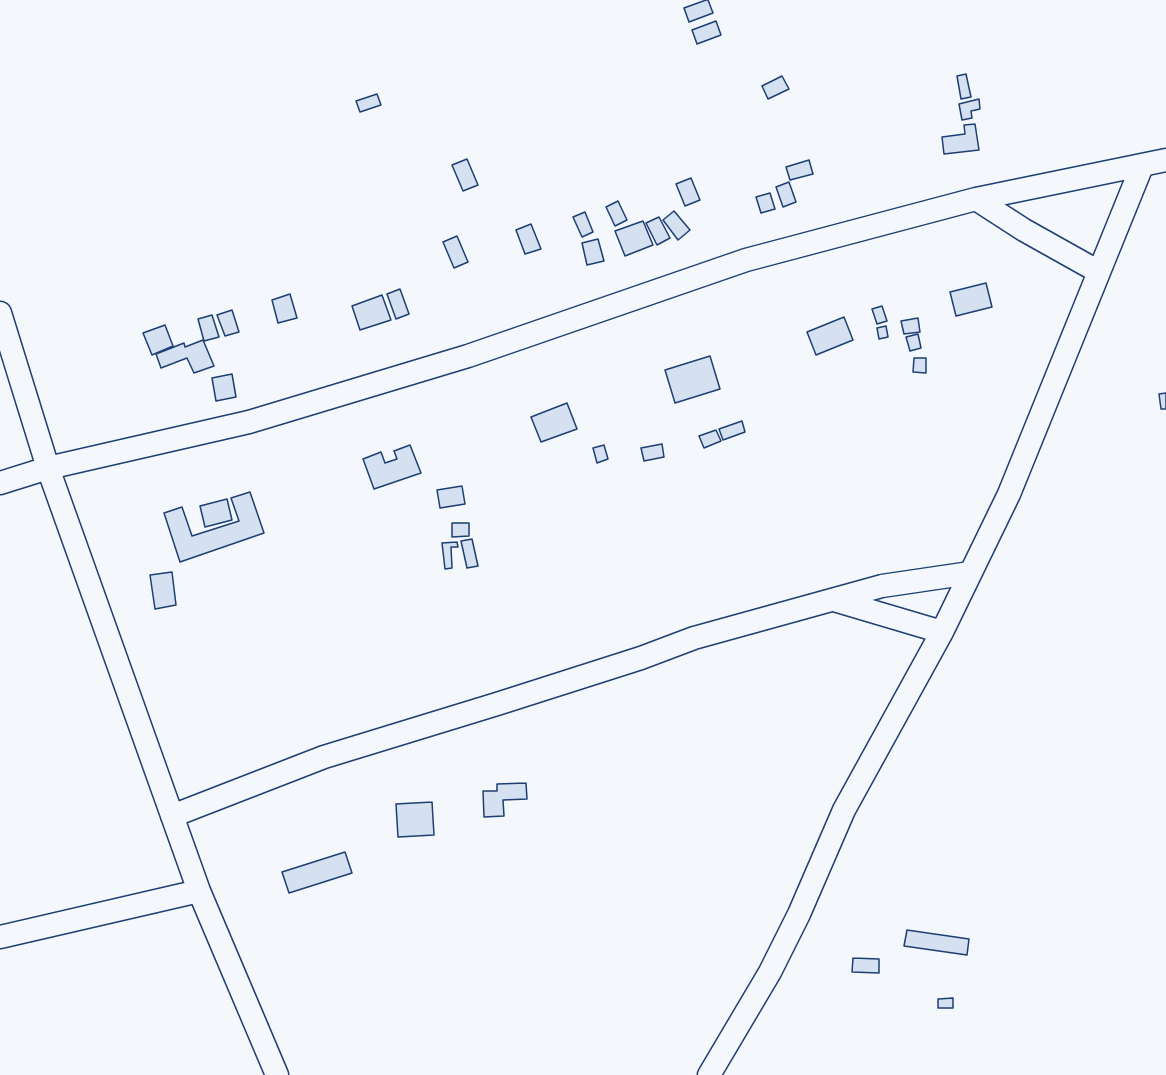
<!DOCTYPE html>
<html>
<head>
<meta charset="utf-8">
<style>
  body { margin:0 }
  canvas { display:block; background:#f4f7fb }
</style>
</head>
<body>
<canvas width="1166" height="1075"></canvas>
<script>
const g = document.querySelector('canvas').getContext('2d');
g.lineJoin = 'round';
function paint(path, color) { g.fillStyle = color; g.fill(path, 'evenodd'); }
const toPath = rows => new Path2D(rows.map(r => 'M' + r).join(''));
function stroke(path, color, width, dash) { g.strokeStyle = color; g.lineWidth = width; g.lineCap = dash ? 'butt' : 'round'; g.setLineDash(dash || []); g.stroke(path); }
const building = toPath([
  [706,0,708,0,713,13,689,22,684,8,706,0],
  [716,21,721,35,697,44,692,30,716,21],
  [966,74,971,97,961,99,957,76,966,74],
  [782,76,789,89,768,99,762,86,782,76],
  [377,94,381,105,360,112,356,101,377,94],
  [979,99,980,109,971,111,972,118,962,120,959,104,979,99],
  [975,124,979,150,944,154,942,137,965,134,964,125,975,124],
  [467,159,478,185,463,191,452,165,467,159],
  [809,160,813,174,790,180,786,167,809,160],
  [691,178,700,200,685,206,676,184,691,178],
  [789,182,796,202,783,207,776,187,789,182],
  [770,193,775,209,761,213,756,197,770,193],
  [618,201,627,220,615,226,606,207,618,201],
  [674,211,690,230,678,240,663,220,674,211],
  [585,212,593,232,582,237,573,217,585,212],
  [659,217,670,238,657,245,646,223,659,217],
  [643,221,653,245,625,256,615,231,643,221],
  [531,224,541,249,525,254,516,230,531,224],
  [457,236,468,262,454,268,443,242,457,236],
  [598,239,604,261,587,265,582,243,598,239],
  [986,283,992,307,956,316,950,292,986,283],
  [400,289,409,314,396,319,387,294,400,289],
  [290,294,297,318,278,323,272,300,290,294],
  [382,295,391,320,360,330,352,306,382,295],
  [882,306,887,321,877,324,872,309,882,306],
  [232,310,239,332,225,336,217,315,232,310],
  [212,315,219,337,204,341,198,319,212,315],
  [844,317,853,340,816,355,807,332,844,317],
  [918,318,920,332,904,334,901,321,918,318],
  [165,325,173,346,152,355,143,333,165,325],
  [886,326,888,337,879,339,877,328,886,326],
  [918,334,921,348,910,351,906,337,918,334],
  [203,340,214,366,194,373,187,358,161,368,156,354,184,343,185,347,203,340],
  [710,356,720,389,675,403,665,370,710,356],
  [914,358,926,358,926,373,913,372,914,358],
  [232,374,236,397,216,401,212,378,232,374],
  [1166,393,1166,409,1161,409,1159,394,1166,393],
  [567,403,577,429,541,442,531,417,567,403],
  [742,421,745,432,723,440,719,429,742,421],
  [716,430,721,441,704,448,699,436,716,430],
  [662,444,664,457,644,461,641,448,662,444],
  [410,445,421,473,374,489,363,459,381,452,385,463,397,459,394,451,410,445],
  [604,445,608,459,597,463,593,448,604,445],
  [462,486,465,504,440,508,437,490,462,486],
  [250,492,264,533,180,562,164,513,182,507,192,536,239,521,231,498,250,492],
  [227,499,232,520,205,527,200,506,227,499],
  [452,523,469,523,469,536,452,537,452,523],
  [472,539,478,566,467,568,461,541,472,539],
  [457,542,458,547,451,547,452,568,445,569,442,543,457,542],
  [172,572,176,605,155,609,150,575,172,572],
  [526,783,527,799,503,800,504,816,484,817,483,791,497,791,497,784,526,783],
  [432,802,434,835,398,837,396,804,432,802],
  [345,852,352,873,289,893,282,872,345,852],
  [907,930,969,939,967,955,904,946,907,930],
  [853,958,879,959,879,973,852,972,853,958],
  [953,998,953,1008,938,1008,938,999,953,998]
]);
paint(building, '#d5e0f0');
stroke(building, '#1d3f73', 1.5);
const minor = toPath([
  [976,199,1024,230,1099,272],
  [0,313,48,468,199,891,277,1075],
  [0,483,48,468,249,422,468,356,746,260,976,199,1166,160],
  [834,600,942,632],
  [172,816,324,757,497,704,641,658,694,638,882,586,970,573],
  [0,937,199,891],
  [709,1075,770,972,799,914,844,810,942,632,1009,494,1142,166]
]);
stroke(minor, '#1d3f73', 25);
stroke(minor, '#f4f7fb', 22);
</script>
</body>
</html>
